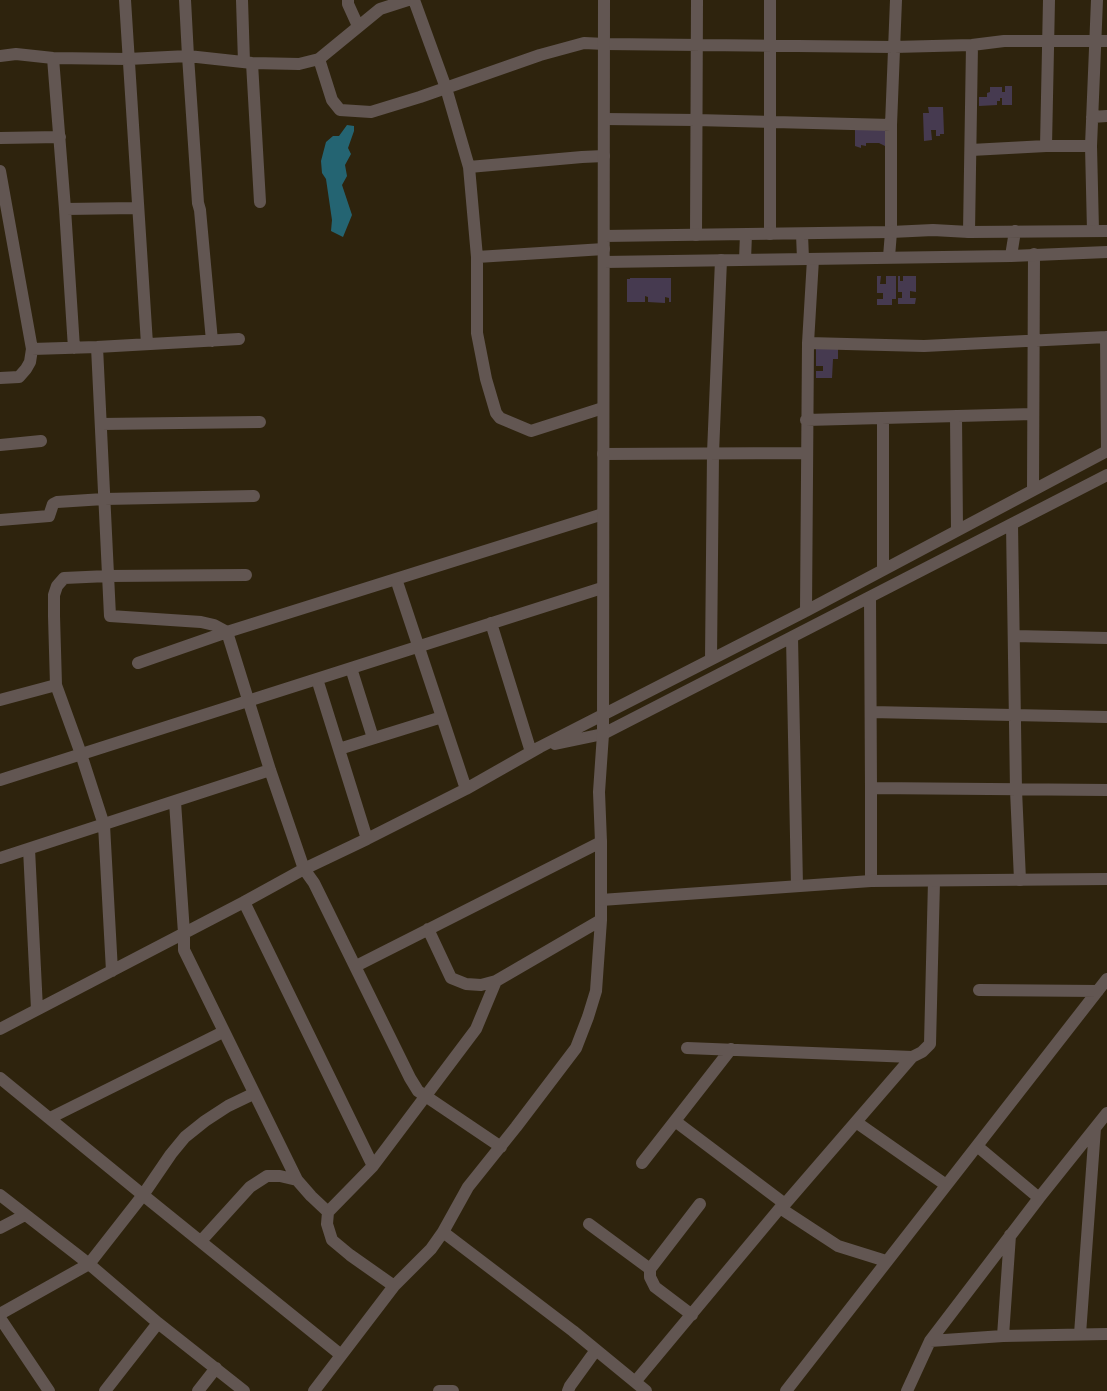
<!DOCTYPE html>
<html>
<head>
<meta charset="utf-8">
<style>
  body { margin:0 }
  canvas { display:block; background:#2e230d }
</style>
</head>
<body>
<canvas width="1107" height="1391"></canvas>
<script>
const g = document.querySelector('canvas').getContext('2d');
g.lineJoin = 'round';
function paint(path, color) { g.fillStyle = color; g.fill(path, 'evenodd'); }
const toPath = rows => new Path2D(rows.map(r => 'M' + r).join(''));
function stroke(path, color, width, dash) { g.strokeStyle = color; g.lineWidth = width; g.lineCap = dash ? 'butt' : 'round'; g.setLineDash(dash || []); g.stroke(path); }
paint(toPath([
  [347,125,354,126,354,131,348,148,351,154,345,165,347,176,342,185,352,215,343,237,331,231,332,220,326,179,322,173,321,161,326,142,333,136,339,136]
]), '#246472');
paint(toPath([
  [1005,86,1012,86,1012,105,1002,105,1002,98,1000,98,1000,101,997,101,997,105,979,106,979,97,987,97,987,93,990,92,990,87,1002,87,1002,92,1005,92],
  [928,107,943,107,944,134,940,134,940,136,936,136,936,130,931,130,932,140,924,141,923,113,929,113],
  [855,129,885,129,885,146,879,143,866,143,866,146,861,145,861,148,855,146],
  [877,276,881,276,880,284,886,284,886,276,896,276,896,299,892,299,892,305,877,305,877,299,883,299,883,293,877,293],
  [898,276,900,276,900,281,903,281,903,276,916,276,916,292,910,291,910,298,916,298,915,304,898,304,898,298,902,298,902,292,898,292],
  [630,278,671,278,671,302,669,302,669,298,665,297,665,303,648,302,648,297,645,296,645,302,627,302,627,279,630,279],
  [816,349,838,349,838,359,833,359,832,378,816,378,816,371,823,371,823,366,816,366]
]), '#463a50');
stroke(toPath([
  [125,0,147,344],
  [185,0,188,56,198,203,200,210,212,341],
  [242,0,244,62],
  [348,0,348,4,358,26],
  [414,0,446,88,469,167,477,257,604,249],
  [0,56,16,54,53,58,128,59,188,56,252,63,299,64,319,59,380,9,408,0],
  [53,58,65,209,74,348],
  [319,59,332,100,340,110,371,112,420,97,540,55,584,43,605,44,894,47,972,45,1004,41,1107,41],
  [252,63,260,202],
  [1092,117,1107,116],
  [604,119,696,120,891,125],
  [0,138,60,137],
  [1046,146,1049,0],
  [971,150,1046,146,1091,146],
  [469,167,582,157,604,156],
  [0,171,32,349,30,362,26,369,19,377,0,378],
  [65,209,137,208],
  [1093,231,1091,146,1097,0],
  [969,232,972,45],
  [770,234,770,0],
  [696,235,697,0],
  [477,257,477,333,486,379,496,413,500,418,531,431,603,408],
  [889,257,891,232,891,125,896,0],
  [1106,337,1107,451],
  [808,343,924,346,1107,337],
  [97,347,110,616,201,622,214,625,227,632,270,770,304,869,314,883,410,1078,418,1091,501,1147],
  [32,349,97,347,239,339],
  [956,416,957,530],
  [883,418,883,569],
  [806,420,1033,414],
  [101,424,260,422],
  [0,445,41,441],
  [603,454,806,453],
  [1033,490,1034,254],
  [0,520,49,516,53,504,57,502,104,499,254,496],
  [1012,524,1016,790,1020,880],
  [396,579,466,789],
  [870,597,871,788,871,881],
  [806,611,808,343,813,259],
  [491,623,531,752],
  [1014,636,1107,638],
  [792,637,797,886],
  [711,659,713,453,721,260],
  [138,663,227,632,603,514],
  [351,668,373,738],
  [317,679,367,839],
  [0,700,56,685],
  [871,712,1107,717],
  [555,744,603,734,1107,475],
  [339,749,442,717],
  [0,780,602,588],
  [871,788,1107,790],
  [175,802,184,933,184,950,297,1180,311,1196,328,1212,327,1224,332,1240,350,1255,394,1286],
  [29,849,37,1009],
  [0,858,270,770],
  [244,902,373,1166],
  [428,929,451,978,466,984,481,985,496,981,601,920],
  [356,966,601,842],
  [112,971,104,825,81,754,56,685,54,616,54,595,57,586,64,578,108,576,246,575],
  [979,990,1098,991],
  [0,1029,244,902,304,869,367,839,466,789,540,747,806,611,1107,451],
  [687,1048,912,1057,922,1052,930,1044,934,881],
  [0,1078,143,1195,341,1355],
  [50,1118,223,1032],
  [675,1121,785,1204],
  [856,1122,946,1185],
  [977,1146,1039,1198],
  [642,1163,731,1049],
  [0,1195,89,1264,158,1323,244,1391],
  [780,1208,838,1246,886,1261],
  [328,1212,373,1166,476,1029,496,981],
  [589,1224,650,1269],
  [0,1228,25,1215],
  [443,1232,573,1331,646,1391],
  [201,1241,250,1187,267,1176,280,1176,297,1180],
  [0,1314,89,1264,143,1195,171,1154,185,1137,205,1121,228,1106,253,1094],
  [692,1315,655,1287,650,1277,650,1269,700,1204],
  [0,1318,49,1391],
  [1080,1334,1095,1128],
  [1003,1336,1010,1235],
  [930,1341,1003,1336,1107,1334],
  [635,1382,780,1208,785,1204,912,1057],
  [105,1391,158,1323],
  [198,1391,216,1368],
  [314,1391,394,1286,431,1249,443,1232,468,1187,516,1127,576,1048,588,1017,596,991,601,920,601,900],
  [439,1391,453,1391],
  [568,1391,570,1386,596,1350],
  [786,1391,1107,979],
  [907,1391,930,1341,1039,1198,1107,1113]
]), '#625652', 12);
stroke(toPath([
  [604,0,603,734,599,792,601,842,601,900,871,881,1107,879],
  [802,234,803,259],
  [604,236,891,232,933,230,969,232,1107,231],
  [1011,256,1015,231],
  [745,260,746,234],
  [604,262,1011,256,1107,252]
]), '#625652', 12);
</script>
</body>
</html>
